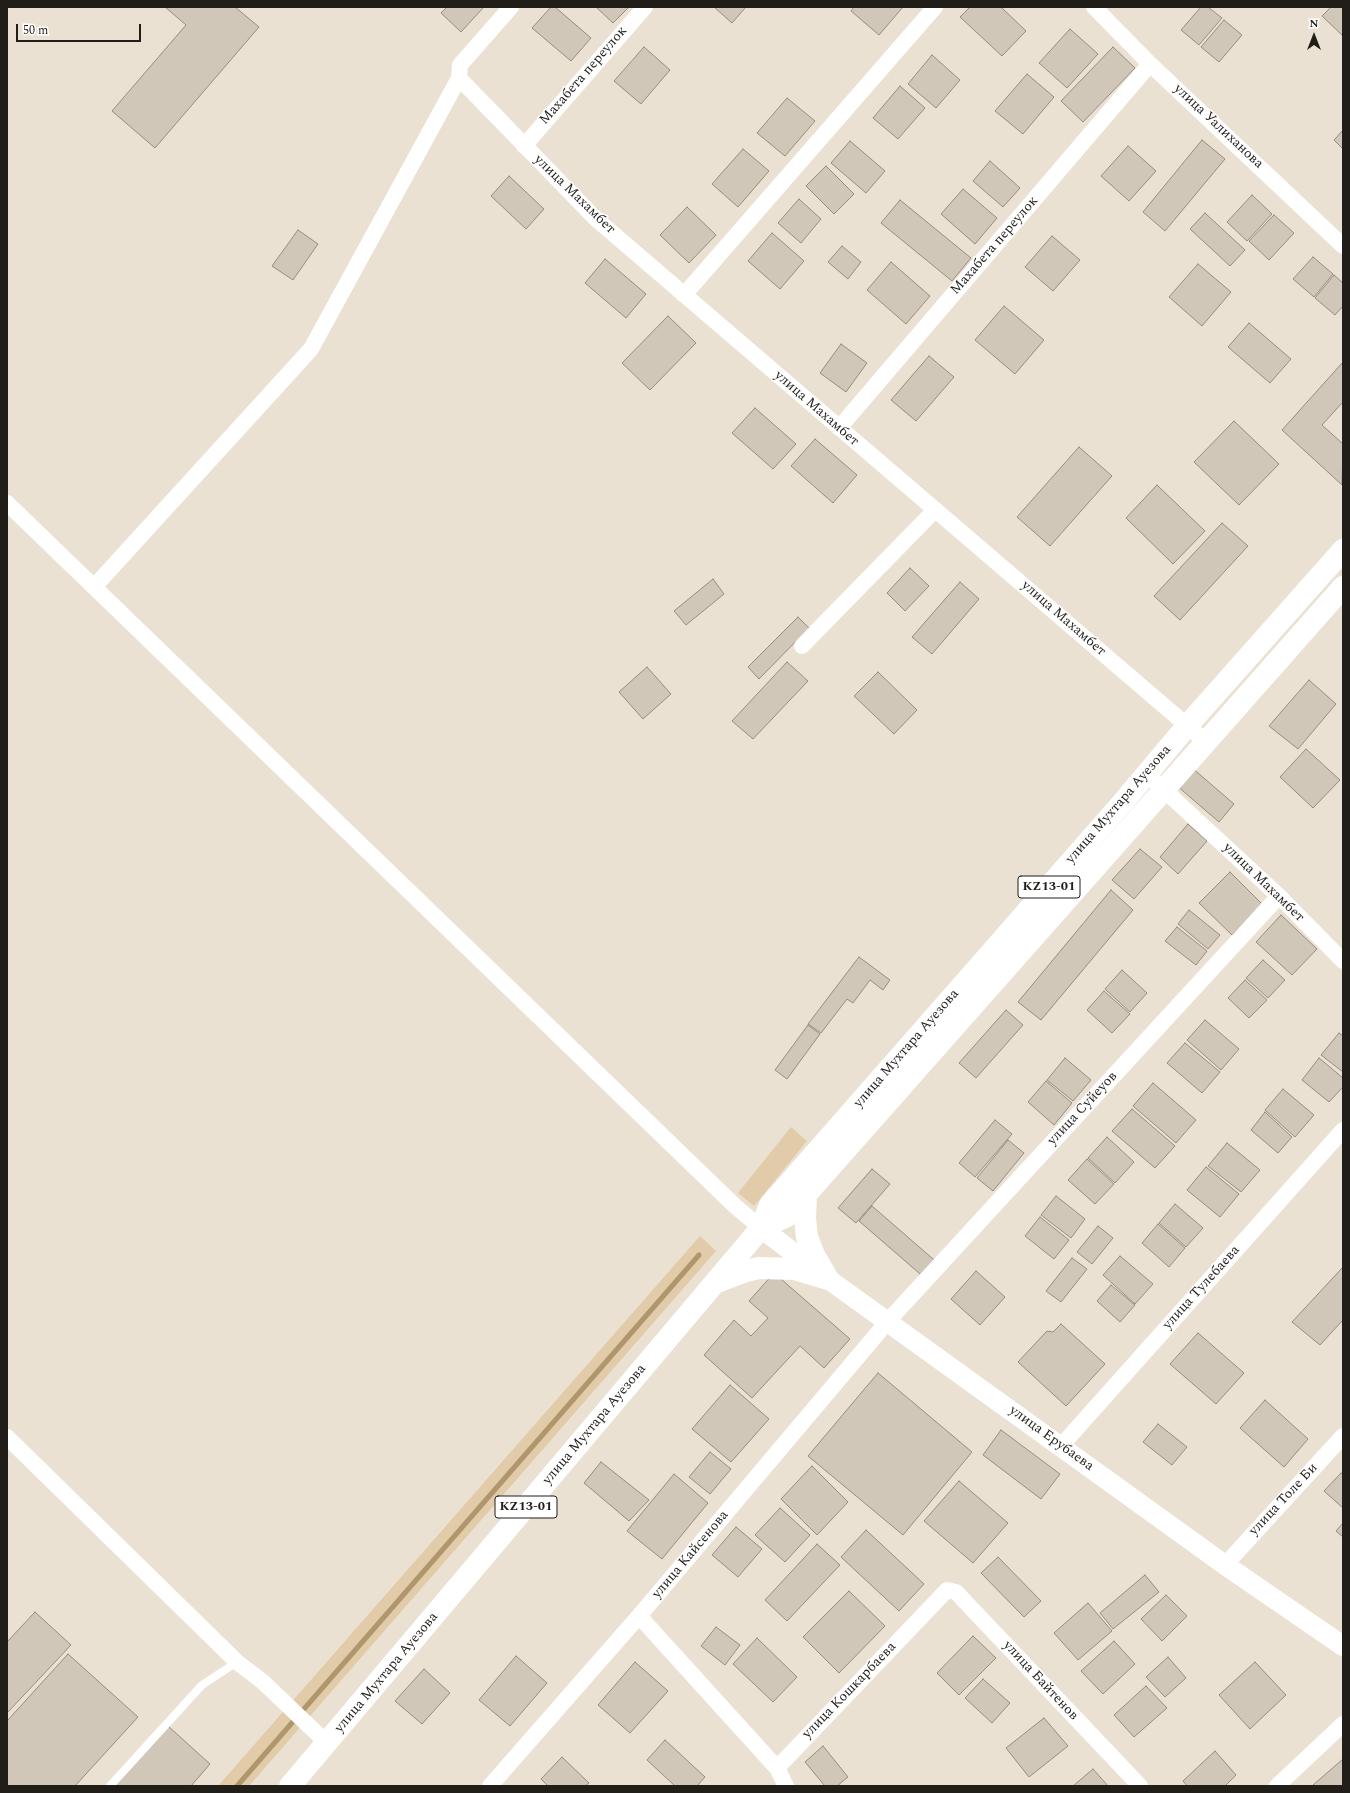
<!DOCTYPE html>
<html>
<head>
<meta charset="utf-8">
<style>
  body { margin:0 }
  #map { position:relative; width:1350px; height:1793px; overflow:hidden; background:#ebe1d3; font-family:Spectral,serif }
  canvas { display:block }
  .frame { position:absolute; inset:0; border:8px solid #211d18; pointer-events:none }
  .north { position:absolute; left:1294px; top:16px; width:40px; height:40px; -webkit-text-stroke:3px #fff; paint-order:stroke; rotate:0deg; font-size:11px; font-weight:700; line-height:16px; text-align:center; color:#211d18 }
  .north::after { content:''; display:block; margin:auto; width:14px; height:18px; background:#211d18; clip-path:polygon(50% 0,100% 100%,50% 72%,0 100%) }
  .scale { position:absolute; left:16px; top:24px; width:125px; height:18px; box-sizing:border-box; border:2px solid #211d18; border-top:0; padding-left:5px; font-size:12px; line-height:14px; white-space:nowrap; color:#211d18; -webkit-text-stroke:3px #fff; paint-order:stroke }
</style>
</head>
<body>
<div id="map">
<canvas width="1350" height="1793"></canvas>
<div class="frame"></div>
<div class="north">N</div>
<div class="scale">50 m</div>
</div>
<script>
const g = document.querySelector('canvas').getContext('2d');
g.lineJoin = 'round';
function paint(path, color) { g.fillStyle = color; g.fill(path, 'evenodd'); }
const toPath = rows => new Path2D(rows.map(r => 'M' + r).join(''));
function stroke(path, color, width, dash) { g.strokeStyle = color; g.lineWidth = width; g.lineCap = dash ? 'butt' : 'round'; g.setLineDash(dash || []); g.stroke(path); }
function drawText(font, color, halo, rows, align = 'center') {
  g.font = font + ' Spectral,serif'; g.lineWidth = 3; g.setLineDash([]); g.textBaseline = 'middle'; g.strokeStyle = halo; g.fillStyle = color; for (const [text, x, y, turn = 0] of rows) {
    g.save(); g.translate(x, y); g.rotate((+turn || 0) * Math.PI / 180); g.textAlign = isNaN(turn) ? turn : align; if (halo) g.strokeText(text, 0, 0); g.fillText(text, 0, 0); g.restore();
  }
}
paint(toPath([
  [791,1127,807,1141,754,1206,738,1193],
  [700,1236,716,1251,249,1786,218,1786]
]), '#e1cba8');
stroke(toPath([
  [237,1786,699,1255]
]), '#b0966c', 5);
const building = toPath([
  [165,7,235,7,259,27,155,148,112,111,186,25,165,7],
  [447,7,482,7,483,8,461,32,441,13,447,7],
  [551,7,555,7,591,38,571,61,532,28,551,7],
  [596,7,629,7,613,23,596,7],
  [714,7,746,7,732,23,714,7],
  [854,7,903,7,879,35,851,11,854,7],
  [970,7,1001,7,1026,31,1002,56,960,17,970,7],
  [1201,7,1208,7,1222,18,1199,45,1181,30,1201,7],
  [1331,7,1343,7,1343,36,1322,16,1331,7],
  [1224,20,1242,35,1219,62,1201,47,1224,20],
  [1070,29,1098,54,1067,88,1039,63,1070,29],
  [644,47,670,70,641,104,614,81,644,47],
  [1113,47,1135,68,1083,122,1061,101,1113,47],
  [932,55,960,80,936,108,908,84,932,55],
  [1027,74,1054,97,1023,134,995,111,1027,74],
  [900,86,925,108,898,139,873,118,900,86],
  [787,98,815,121,785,156,757,133,787,98],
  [1343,130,1343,149,1334,140,1343,130],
  [1202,140,1225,159,1165,231,1143,212,1202,140],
  [850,141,885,171,866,193,831,163,850,141],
  [1128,146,1156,171,1129,201,1101,176,1128,146],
  [743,149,769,171,738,207,712,184,743,149],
  [990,161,1020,188,1003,207,973,181,990,161],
  [826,166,854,194,834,214,806,186,826,166],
  [509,176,544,209,526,229,491,196,509,176],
  [963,189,997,218,975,244,941,214,963,189],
  [1252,195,1272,214,1247,241,1227,222,1252,195],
  [799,199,821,219,801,243,778,223,799,199],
  [900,200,971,258,952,281,881,223,900,200],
  [687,207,716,235,689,263,660,235,687,207],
  [1205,213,1245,250,1230,266,1190,229,1205,213],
  [1274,215,1294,233,1269,260,1249,241,1274,215],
  [298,230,318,244,293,280,272,266,298,230],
  [772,233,804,261,780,289,748,261,772,233],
  [1052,236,1080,260,1053,291,1025,267,1052,236],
  [842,246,861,262,848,279,828,262,842,246],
  [1313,257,1333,274,1314,297,1293,279,1313,257],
  [605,259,646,294,626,318,585,283,605,259],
  [891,262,930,296,906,324,867,290,891,262],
  [1198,264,1231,292,1202,326,1169,297,1198,264],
  [1334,275,1343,283,1343,306,1335,315,1315,298,1334,275],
  [1004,306,1044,340,1015,374,975,340,1004,306],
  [668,316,696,343,650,390,622,363,668,316],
  [1249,323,1291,359,1270,383,1228,347,1249,323],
  [841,344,867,363,846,392,820,373,841,344],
  [929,356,954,377,916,421,891,400,929,356],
  [1343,362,1343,402,1322,425,1343,444,1342,485,1282,430,1343,362],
  [755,408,796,444,773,469,732,433,755,408],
  [1234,421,1279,464,1239,505,1194,462,1234,421],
  [815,439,857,475,833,503,791,466,815,439],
  [1079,447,1112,476,1050,546,1017,517,1079,447],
  [1157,485,1205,531,1173,564,1126,518,1157,485],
  [1222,523,1248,546,1180,620,1154,596,1222,523],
  [910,568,929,586,905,611,887,593,910,568],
  [713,579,724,594,686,625,674,611,713,579],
  [960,582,979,599,932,654,912,637,960,582],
  [798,617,809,628,759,679,748,667,798,617],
  [787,662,808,681,753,739,732,721,787,662],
  [647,667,671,694,643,719,619,692,647,667],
  [878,672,917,710,894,734,854,696,878,672],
  [1309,680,1336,704,1298,749,1269,726,1309,680],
  [1306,749,1340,780,1313,808,1280,777,1306,749],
  [1191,767,1234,804,1219,822,1176,785,1191,767],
  [1188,824,1207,841,1178,874,1160,857,1188,824],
  [1140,849,1162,867,1134,899,1112,880,1140,849],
  [1230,872,1262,904,1232,935,1199,903,1230,872],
  [1111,890,1133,910,1041,1020,1018,1002,1111,890],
  [1189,910,1220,935,1208,949,1178,924,1189,910],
  [1281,915,1317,949,1292,975,1256,942,1281,915],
  [1177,927,1207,951,1196,965,1165,941,1177,927],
  [859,957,890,980,883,990,870,980,853,1003,847,999,821,1033,808,1024,859,957],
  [1263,960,1285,980,1268,998,1246,978,1263,960],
  [1122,970,1147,993,1130,1012,1105,989,1122,970],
  [1245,980,1267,1000,1249,1018,1228,998,1245,980],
  [1104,991,1130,1014,1112,1033,1087,1010,1104,991],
  [1006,1010,1023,1025,976,1078,959,1063,1006,1010],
  [1205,1020,1239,1049,1221,1070,1187,1040,1205,1020],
  [808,1025,820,1034,787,1079,775,1070,808,1025],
  [1339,1033,1343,1036,1343,1072,1321,1055,1339,1033],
  [1185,1043,1220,1072,1202,1093,1167,1063,1185,1043],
  [1065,1058,1091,1080,1073,1101,1047,1080,1065,1058],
  [1319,1058,1343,1078,1343,1087,1329,1102,1302,1080,1319,1058],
  [1046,1081,1072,1103,1054,1125,1028,1102,1046,1081],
  [1153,1083,1196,1120,1176,1143,1133,1106,1153,1083],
  [1283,1089,1314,1115,1295,1137,1265,1110,1283,1089],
  [1132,1109,1175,1146,1155,1168,1112,1131,1132,1109],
  [1265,1112,1292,1137,1278,1153,1251,1130,1265,1112],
  [995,1120,1012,1134,975,1177,959,1163,995,1120],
  [1107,1137,1134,1162,1115,1183,1088,1158,1107,1137],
  [1008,1140,1024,1153,993,1191,977,1178,1008,1140],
  [1227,1143,1260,1170,1241,1192,1208,1166,1227,1143],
  [1087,1159,1114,1184,1095,1204,1068,1180,1087,1159],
  [1206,1167,1239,1194,1220,1217,1187,1190,1206,1167],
  [872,1169,890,1184,856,1223,838,1208,872,1169],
  [1056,1196,1085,1219,1071,1238,1041,1215,1056,1196],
  [1175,1204,1203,1228,1186,1247,1159,1223,1175,1204],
  [872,1206,940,1265,927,1280,859,1221,872,1206],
  [1040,1217,1069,1240,1054,1259,1025,1236,1040,1217],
  [1158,1224,1185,1248,1169,1267,1142,1243,1158,1224],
  [1098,1226,1113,1238,1092,1264,1077,1252,1098,1226],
  [1120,1256,1153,1284,1135,1304,1103,1275,1120,1256],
  [1072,1258,1087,1269,1061,1302,1046,1291,1072,1258],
  [1343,1267,1343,1320,1320,1345,1292,1322,1343,1267],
  [976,1271,1005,1297,980,1325,951,1299,976,1271],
  [774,1273,850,1339,824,1368,800,1346,752,1398,704,1355,734,1320,751,1336,768,1318,749,1301,774,1273],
  [1111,1285,1135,1305,1120,1322,1097,1301,1111,1285],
  [1061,1324,1105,1364,1066,1406,1018,1362,1047,1331,1053,1332,1061,1324],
  [1198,1333,1244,1373,1216,1404,1170,1364,1198,1333],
  [878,1373,972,1452,903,1535,808,1456,878,1373],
  [730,1385,769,1419,731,1462,692,1429,730,1385],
  [1265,1400,1308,1439,1284,1467,1240,1428,1265,1400],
  [1158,1424,1187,1447,1172,1465,1143,1442,1158,1424],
  [1001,1430,1060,1474,1041,1499,983,1455,1001,1430],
  [710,1452,731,1469,710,1494,689,1477,710,1452],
  [601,1462,649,1500,629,1521,584,1483,601,1462],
  [812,1466,848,1502,817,1535,781,1499,812,1466],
  [1341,1473,1343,1475,1343,1508,1324,1491,1341,1473],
  [674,1474,708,1503,662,1559,627,1531,674,1474],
  [959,1481,1008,1523,973,1563,924,1521,959,1481],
  [780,1508,810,1535,785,1562,755,1535,780,1508],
  [1343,1523,1343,1537,1336,1531,1343,1523],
  [736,1527,762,1549,738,1577,712,1555,736,1527],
  [866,1530,924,1584,899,1611,841,1557,866,1530],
  [817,1544,840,1565,787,1621,765,1600,817,1544],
  [998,1557,1041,1601,1024,1617,981,1573,998,1557],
  [1145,1575,1159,1592,1113,1629,1100,1613,1145,1575],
  [849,1591,885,1626,839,1673,803,1637,849,1591],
  [1166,1595,1187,1616,1162,1641,1141,1619,1166,1595],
  [1088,1603,1112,1631,1078,1660,1054,1633,1088,1603],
  [35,1612,71,1645,7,1713,7,1642,35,1612],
  [716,1627,740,1645,725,1665,701,1646,716,1627],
  [973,1636,996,1658,959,1695,937,1673,973,1636],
  [757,1638,797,1677,773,1702,733,1664,757,1638],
  [1114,1641,1135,1664,1103,1694,1081,1671,1114,1641],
  [68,1654,138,1717,75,1786,7,1786,7,1721,68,1654],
  [516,1656,547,1683,510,1726,479,1700,516,1656],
  [1168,1657,1186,1678,1165,1697,1146,1677,1168,1657],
  [635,1662,668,1691,630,1733,598,1705,635,1662],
  [1255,1662,1286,1695,1250,1729,1219,1695,1255,1662],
  [424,1669,450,1693,422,1724,395,1701,424,1669],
  [983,1679,1010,1703,992,1723,965,1698,983,1679],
  [1146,1686,1167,1708,1134,1737,1114,1715,1146,1686],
  [1044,1718,1068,1746,1029,1777,1006,1748,1044,1718],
  [168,1726,210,1764,191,1786,114,1786,168,1726],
  [665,1740,705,1777,697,1786,675,1786,647,1760,665,1740],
  [823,1746,848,1777,837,1786,825,1786,805,1762,823,1746],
  [1215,1751,1236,1775,1225,1786,1187,1786,1183,1781,1215,1751],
  [562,1757,589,1783,585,1786,548,1786,541,1779,562,1757],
  [1343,1759,1343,1786,1314,1786,1313,1785,1343,1759],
  [1093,1769,1108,1786,1073,1786,1093,1769]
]);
paint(building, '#d0c7b8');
stroke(building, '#958c7e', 1);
stroke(toPath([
  [110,1786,202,1685,237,1662]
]), '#fff', 8);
stroke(toPath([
  [1094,7,1150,64,1343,246],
  [459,78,596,219,1205,741],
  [524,146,645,7],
  [684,295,935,7],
  [839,428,1150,64],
  [7,503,735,1206,761,1228],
  [94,587,311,349,459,78,460,65,511,7],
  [802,646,935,510],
  [1147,774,1279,896,1343,961],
  [7,1437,237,1662,263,1682,327,1743],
  [1061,1446,1343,1130],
  [1225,1565,1343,1436],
  [639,1616,777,1768],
  [490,1786,639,1616,888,1321,1279,896],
  [786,1786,777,1768,947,1590,956,1592,1140,1786],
  [1277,1786,1343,1724]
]), '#fff', 16);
stroke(toPath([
  [761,1228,828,1279,1225,1565,1343,1646]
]), '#fff', 20);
stroke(toPath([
  [806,1194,805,1219,807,1237,814,1255,828,1279],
  [761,1228,787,1216,1343,587],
  [717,1282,746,1271,759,1268,794,1269,828,1279],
  [290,1786,761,1228,770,1205,1124,801,1187,726,1343,550]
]), '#fff', 22);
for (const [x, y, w] of [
  [1049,887,62],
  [526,1507,62]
]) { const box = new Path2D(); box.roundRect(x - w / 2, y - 11, w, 22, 3); g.fillStyle = '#fff'; g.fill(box); stroke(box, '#211d18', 1); }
drawText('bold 13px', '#211d18', null, [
  ["KZ13-01",1049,887],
  ["KZ13-01",526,1507]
]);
drawText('14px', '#211d18', '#fff', [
  ["Махабета переулок",584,76,-49],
  ["улица Уалиханова",1218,127,43],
  ["улица Махамбет",574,195,44],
  ["Махабета переулок",995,246,-49],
  ["улица Махамбет",816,409,41],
  ["улица Махамбет",1063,619,41],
  ["улица Мухтара Ауезова",1119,805,-49],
  ["улица Махамбет",1263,883,44],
  ["улица Мухтара Ауезова",907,1049,-49],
  ["улица Суйеуов",1083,1109,-47],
  ["улица Тулебаева",1202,1288,-48],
  ["улица Мухтара Ауезова",595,1425,-50],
  ["улица Ерубаева",1051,1439,36],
  ["улица Толе Би",1284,1500,-47],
  ["улица Кайсенова",691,1555,-50],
  ["улица Мухтара Ауезова",387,1673,-50],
  ["улица Байтенов",1040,1681,47],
  ["улица Кошкарбаева",850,1691,-46]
]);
</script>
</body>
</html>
